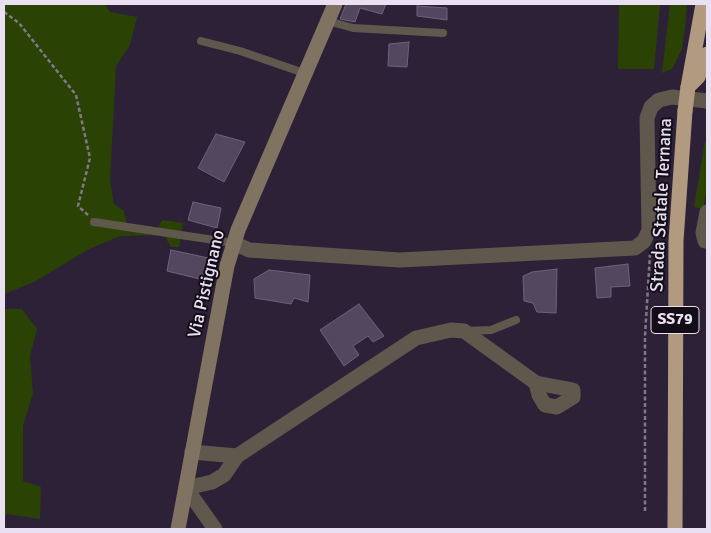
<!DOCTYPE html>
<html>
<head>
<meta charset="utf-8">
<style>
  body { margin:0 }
  #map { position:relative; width:711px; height:533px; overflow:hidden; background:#2d2138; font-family:Signika,sans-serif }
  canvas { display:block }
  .frame { position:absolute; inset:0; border:5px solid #e9e1f1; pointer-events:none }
</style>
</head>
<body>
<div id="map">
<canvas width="711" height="533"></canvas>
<div class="frame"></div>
</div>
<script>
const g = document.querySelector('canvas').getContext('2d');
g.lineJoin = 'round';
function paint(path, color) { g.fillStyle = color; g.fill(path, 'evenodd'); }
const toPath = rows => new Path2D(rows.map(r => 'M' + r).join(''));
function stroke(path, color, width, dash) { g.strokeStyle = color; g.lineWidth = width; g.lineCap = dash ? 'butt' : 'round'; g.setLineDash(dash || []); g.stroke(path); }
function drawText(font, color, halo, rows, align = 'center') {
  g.font = font + ' Signika,sans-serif'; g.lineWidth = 4; g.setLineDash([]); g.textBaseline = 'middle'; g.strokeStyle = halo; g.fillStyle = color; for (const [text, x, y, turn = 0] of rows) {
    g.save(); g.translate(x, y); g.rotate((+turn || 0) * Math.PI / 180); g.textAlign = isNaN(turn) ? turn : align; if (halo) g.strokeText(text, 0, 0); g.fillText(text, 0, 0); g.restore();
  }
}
paint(toPath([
  [4,4,105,4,110,12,137,17,130,45,116,66,110,180,114,204,124,211,127,226,158,228,162,220,183,223,179,247,171,247,164,235,120,236,89,249,34,282,4,294],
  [619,4,660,4,654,69,618,69],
  [670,4,687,4,685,28,682,49,672,69,662,73],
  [705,141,707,142,707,188,703,209,694,207],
  [4,309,22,309,37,329,30,356,33,393,23,426,23,481,41,487,40,519,7,514,4,519]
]), '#2a4304');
const building = toPath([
  [346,4,386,4,382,14,360,8,355,22,340,19,346,4],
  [417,6,447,8,447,20,417,16,417,6],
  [409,42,407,67,388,66,389,44,409,42],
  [216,134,245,142,224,182,198,168,216,134],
  [193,202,221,208,217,228,188,220,193,202],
  [171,250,213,259,208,281,167,271,171,250],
  [628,264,630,286,611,287,611,297,597,298,595,268,628,264],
  [557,269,556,313,537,312,533,303,524,301,523,276,532,272,557,269],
  [269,270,310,275,308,302,294,298,291,304,255,298,254,279,269,270],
  [359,304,384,336,373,342,368,336,353,346,359,355,344,366,320,330,359,304]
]);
paint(building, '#53465f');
stroke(building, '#6f617c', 1);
stroke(toPath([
  [4,12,19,23,76,95,90,158,78,206,88,215],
  [645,511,645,336,650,254]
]), '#81778b', 2.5, [4, 2.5]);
stroke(toPath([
  [328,21,353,28,443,33],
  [201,41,240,51,304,73],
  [94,222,234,243],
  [466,331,491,330,516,320]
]), '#61584d', 8);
stroke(toPath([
  [707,212,703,233,705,241,707,241],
  [234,243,249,250,400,260,635,248,644,241,649,230,647,118,651,107,659,100,672,97,707,101],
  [192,452,237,456],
  [215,529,186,488,212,482,224,475,237,456,416,338,451,330,464,331,536,383,573,390,573,397,557,407,545,405,539,395,536,383]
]), '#61584d', 15);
stroke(toPath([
  [178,529,227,266,238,230,335,4]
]), '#817362', 15);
stroke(toPath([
  [691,84,698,77,707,54],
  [688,87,703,4],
  [675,529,676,241,685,111]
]), '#b19a80', 15);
stroke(toPath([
  [685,111,688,87]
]), '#b19a80', 15);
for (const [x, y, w] of [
  [675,320,48]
]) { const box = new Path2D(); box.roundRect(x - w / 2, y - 13.5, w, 27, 4); g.fillStyle = '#130d18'; g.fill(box); stroke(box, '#e9e1f1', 1); }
drawText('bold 16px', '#e9e1f1', null, [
  ["SS79",675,320]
]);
drawText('18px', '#e9e1f1', '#130d18', [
  ["Strada Statale Ternana",662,205,-87],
  ["Via Pistignano",207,284,-77]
]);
</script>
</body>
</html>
